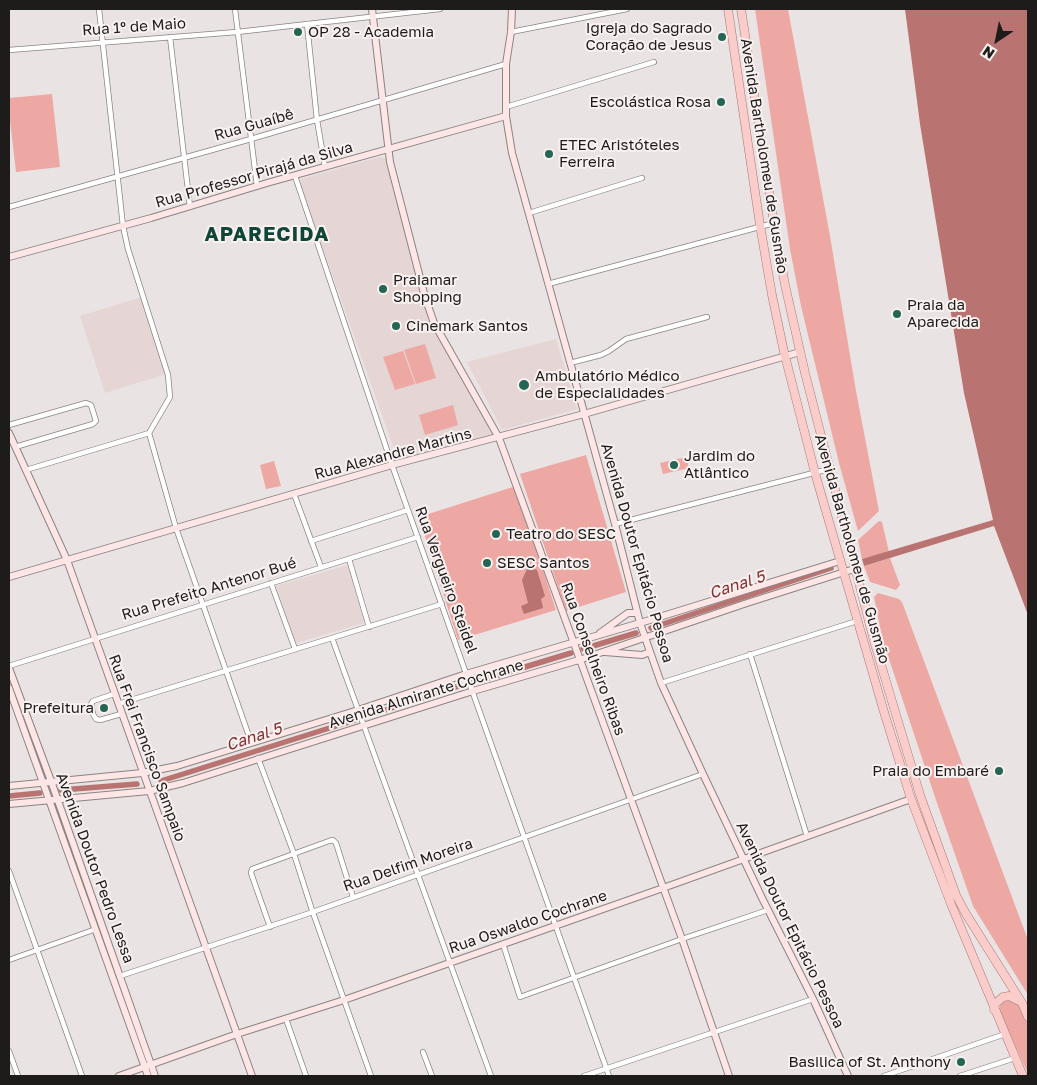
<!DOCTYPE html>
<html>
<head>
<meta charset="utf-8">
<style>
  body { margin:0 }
  #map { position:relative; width:1037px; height:1085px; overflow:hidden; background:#eae3e3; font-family:"Golos Text",sans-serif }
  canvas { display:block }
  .frame { position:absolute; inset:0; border:10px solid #1e1b1b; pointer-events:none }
  .north { position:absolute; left:972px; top:15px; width:50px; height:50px; -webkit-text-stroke:4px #f8f1f0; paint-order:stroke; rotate:214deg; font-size:14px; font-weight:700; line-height:20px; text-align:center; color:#1e1b1b }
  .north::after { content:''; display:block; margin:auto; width:18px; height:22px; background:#1e1b1b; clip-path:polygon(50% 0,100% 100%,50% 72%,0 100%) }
</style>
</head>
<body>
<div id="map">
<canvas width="1037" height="1085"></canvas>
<div class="frame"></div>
<div class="north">N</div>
</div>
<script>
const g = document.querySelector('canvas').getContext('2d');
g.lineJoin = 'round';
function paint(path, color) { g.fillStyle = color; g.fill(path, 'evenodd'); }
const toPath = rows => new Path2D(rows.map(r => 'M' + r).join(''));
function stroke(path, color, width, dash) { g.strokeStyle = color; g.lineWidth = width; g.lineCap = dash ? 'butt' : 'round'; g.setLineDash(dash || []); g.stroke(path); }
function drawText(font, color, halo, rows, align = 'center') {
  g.font = font + ' "Golos Text",sans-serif'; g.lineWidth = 4; g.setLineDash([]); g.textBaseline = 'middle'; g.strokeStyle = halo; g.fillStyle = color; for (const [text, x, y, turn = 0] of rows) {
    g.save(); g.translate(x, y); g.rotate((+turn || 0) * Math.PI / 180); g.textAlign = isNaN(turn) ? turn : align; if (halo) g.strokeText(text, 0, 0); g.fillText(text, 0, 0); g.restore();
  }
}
paint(toPath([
  [380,157,386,159,402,223,433,326,494,434,493,436,399,463,300,184,301,179],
  [142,297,166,374,105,393,80,316],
  [556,339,577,409,502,430,467,362],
  [348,565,364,623,296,643,276,586]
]), '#e5d5d4');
paint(toPath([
  [755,9,788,9,830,236,856,391,879,511,858,531,839,463,801,306,790,249],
  [52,94,60,167,16,172,9,112,9,98],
  [425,344,436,378,416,384,404,350],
  [403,351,415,384,395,390,383,357],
  [453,405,458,425,425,435,419,415],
  [586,455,626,592,566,611,520,474],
  [686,457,689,468,663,474,660,463],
  [274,461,281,486,266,489,260,465],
  [516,486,556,610,458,640,419,517],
  [879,521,882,522,889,552,862,559,858,540],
  [890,558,900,585,896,590,870,582,864,566],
  [878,593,899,599,902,602,1028,940,1028,995,973,906,936,800,882,638,874,597],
  [1005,1000,1014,1001,1018,1004,1028,1023,1028,1074,999,1010,1001,1003]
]), '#eda8a4');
paint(toPath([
  [905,9,1028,9,1028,615,994,526,864,566,862,559,993,520,964,393,920,124],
  [531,568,537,570,545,596,541,599,543,608,524,614,521,606,528,603,522,580,527,569]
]), '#b97370');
stroke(toPath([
  [651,628,831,568],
  [583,649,636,633],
  [479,681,571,653],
  [373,714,459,686],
  [161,781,355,720],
  [61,790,137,784],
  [9,796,40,793]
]), '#b97370', 5.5);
const street = toPath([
  [99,9,123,226,128,249,168,375,170,397,149,433,176,528,251,742],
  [235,9,257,186],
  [307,24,317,120,325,167],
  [511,32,627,9],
  [170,37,190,207],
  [9,50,237,32,440,9],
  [506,107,654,62],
  [295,176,392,465,609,1076],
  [9,207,251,139,506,64],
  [529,213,642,178],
  [548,284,774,223],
  [570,363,601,355,609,351,626,339,707,317],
  [9,425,86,403,91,405,96,421,93,424,15,447],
  [26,470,149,433],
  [294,494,321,567],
  [615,524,829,469],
  [311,541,408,510],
  [349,559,369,627],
  [271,583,295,649],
  [332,638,491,1076],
  [750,654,807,836],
  [9,666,418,537],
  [661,683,857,621],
  [114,694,93,701,91,704,93,714,96,719,100,720,121,714],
  [118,704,442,604],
  [258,758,294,854,311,907,371,1076],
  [9,871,82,1076],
  [270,927,251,873,252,869,329,841,333,840,336,843,353,897],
  [503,944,520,997,682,939,768,910],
  [9,960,96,929],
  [120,976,307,914,703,774],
  [286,1019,306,1076],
  [9,1051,18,1076],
  [423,1052,432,1076],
  [584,1076,813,999],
  [884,1076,1005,1034],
  [960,1076,1015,1058]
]);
const secondary = toPath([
  [372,9,390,162,425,297,434,323,499,438,682,939,729,1076],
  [512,9,511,32,506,64,506,116,512,153,615,524,640,623,661,683,703,774,762,898,813,999,848,1076],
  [9,257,151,218,267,183,506,116],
  [9,433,67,560,252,1076],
  [9,577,392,465,584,414,800,352],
  [600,633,628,613,637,613],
  [605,652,642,655,650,652],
  [9,668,51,781,155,1076],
  [9,688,148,1076],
  [9,786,142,773,177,766,358,710,466,674,640,623,840,561],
  [9,804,149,791,183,783,473,691,579,660,747,603,854,569],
  [119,1076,237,1034,344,1000,663,888,911,799]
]);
const primary = toPath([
  [728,9,760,225,772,295,784,352,815,473,884,712,911,799,951,904,1023,1076],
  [741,9,774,223,785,285,805,373,874,641,920,795,956,895,966,914,1022,1003,1028,1017],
  [994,1010,995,1004,1003,997,1009,996,1021,1002]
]);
stroke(street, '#8a8483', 6);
stroke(secondary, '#8a8483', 8);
stroke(primary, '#ab7876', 9);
stroke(street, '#fff', 4.5);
stroke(secondary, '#fde6e5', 6);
stroke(primary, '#faccca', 8);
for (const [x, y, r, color] of [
  [298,32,5,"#246554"],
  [722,37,5,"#246554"],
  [721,102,5,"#246554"],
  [549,154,5,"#246554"],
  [383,289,5,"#246554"],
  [897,314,5,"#246554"],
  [396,326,5,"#246554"],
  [524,385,6,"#246554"],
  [674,465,5,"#246554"],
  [496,534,5,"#246554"],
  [487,563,5,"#246554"],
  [104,708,5,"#246554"],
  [999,771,5,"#246554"],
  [961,1062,5,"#246554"]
]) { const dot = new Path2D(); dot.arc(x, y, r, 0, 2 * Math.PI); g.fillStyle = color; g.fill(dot); stroke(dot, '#f8f1f0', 2); }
drawText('15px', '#1e1b1b', '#f8f1f0', [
  ["Rua 1º de Maio",134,27,-4],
  ["Rua Guaíbê",254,125,-16],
  ["Avenida Bartholomeu de Gusmão",764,156,81],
  ["Rua Professor Pirajá da Silva",254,175,-16],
  ["Rua Alexandre Martins",393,454,-15],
  ["Avenida Bartholomeu de Gusmão",852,549,74],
  ["Avenida Doutor Epitácio Pessoa",637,553,74],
  ["Rua Vergueiro Steidel",446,580,70],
  ["Rua Prefeito Antenor Bué",209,589,-17],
  ["Rua Conselheiro Ribas",593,659,70],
  ["Avenida Almirante Cochrane",426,694,-17],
  ["Rua Frei Francisco Sampaio",147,748,70],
  ["Rua Delfim Moreira",408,865,-19],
  ["Avenida Doutor Pedro Lessa",95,868,70],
  ["Rua Oswaldo Cochrane",528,922,-19],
  ["Avenida Doutor Epitácio Pessoa",790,925,64]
]);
drawText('15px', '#1e1b1b', '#f8f1f0', [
  ["Igreja do Sagrado",712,28,"right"],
  ["Coração de Jesus",712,45,"right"],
  ["OP 28 - Academia",308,32],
  ["Escolástica Rosa",711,102,"right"],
  ["ETEC Aristóteles",559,145],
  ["Ferreira",559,162],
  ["Praiamar",393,280],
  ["Shopping",393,297],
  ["Praia da",907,305],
  ["Aparecida",907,322],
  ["Cinemark Santos",406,326],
  ["Ambulatório Médico",535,376],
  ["de Especialidades",535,393],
  ["Jardim do",684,456],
  ["Atlântico",684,473],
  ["Teatro do SESC",506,534],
  ["SESC Santos",497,563],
  ["Prefeitura",94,708,"right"],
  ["Praia do Embaré",989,771,"right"],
  ["Basilica of St. Anthony",951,1062,"right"]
], 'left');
drawText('italic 16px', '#863032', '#f8f1f0', [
  ["Canal 5",737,585,-18],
  ["Canal 5",254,737,-18]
]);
g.letterSpacing = '1px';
drawText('bold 20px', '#104638', '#f8f1f0', [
  ["APARECIDA",267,235]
]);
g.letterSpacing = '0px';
</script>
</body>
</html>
